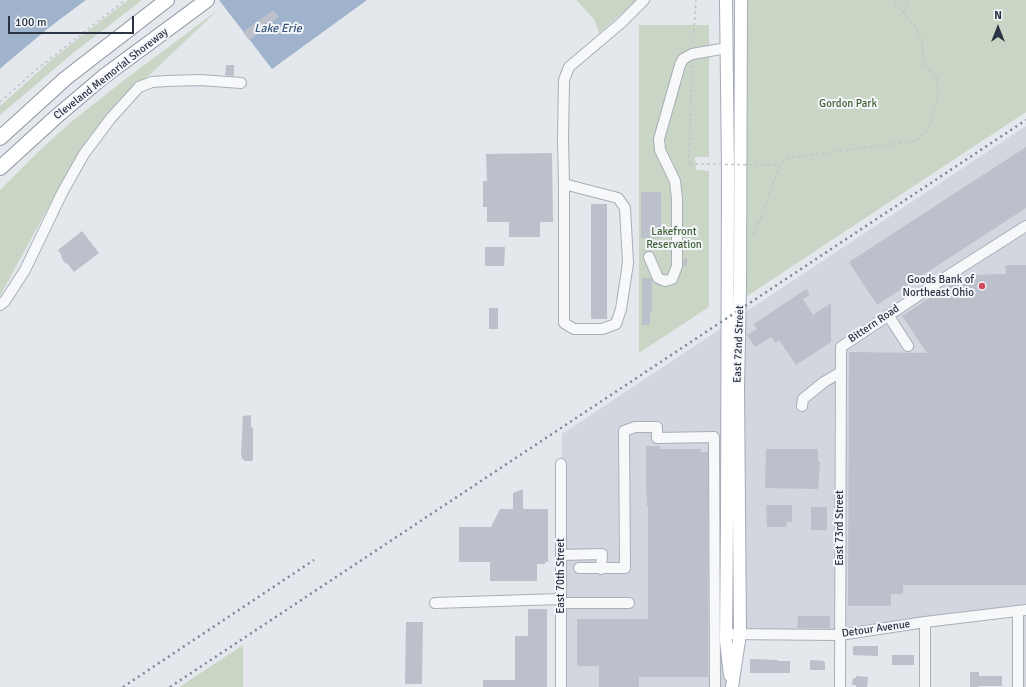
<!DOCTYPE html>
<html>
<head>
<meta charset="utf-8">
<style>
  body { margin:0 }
  #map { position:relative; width:1026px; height:687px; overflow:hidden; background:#e4e7ec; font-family:Signika,sans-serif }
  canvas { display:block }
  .north { position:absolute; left:978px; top:8px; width:40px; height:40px; -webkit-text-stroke:3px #f4f6f9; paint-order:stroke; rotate:0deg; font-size:11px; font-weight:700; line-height:16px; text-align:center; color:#2b3445 }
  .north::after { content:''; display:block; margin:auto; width:14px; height:18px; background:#2b3445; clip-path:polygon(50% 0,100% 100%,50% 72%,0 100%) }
  .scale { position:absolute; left:8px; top:16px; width:126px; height:18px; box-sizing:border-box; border:2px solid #2b3445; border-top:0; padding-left:5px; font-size:12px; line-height:14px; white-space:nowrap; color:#2b3445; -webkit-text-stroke:3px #f4f6f9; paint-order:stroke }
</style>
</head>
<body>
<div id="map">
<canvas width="1026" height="687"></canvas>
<div class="north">N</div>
<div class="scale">100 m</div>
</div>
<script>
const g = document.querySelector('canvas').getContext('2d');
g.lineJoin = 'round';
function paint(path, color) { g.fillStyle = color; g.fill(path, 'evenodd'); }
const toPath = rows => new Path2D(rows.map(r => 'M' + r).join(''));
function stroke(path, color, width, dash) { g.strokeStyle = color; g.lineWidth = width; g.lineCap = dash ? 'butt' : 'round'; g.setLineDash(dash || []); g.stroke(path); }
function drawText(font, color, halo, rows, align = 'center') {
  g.font = font + ' Signika,sans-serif'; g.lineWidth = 4; g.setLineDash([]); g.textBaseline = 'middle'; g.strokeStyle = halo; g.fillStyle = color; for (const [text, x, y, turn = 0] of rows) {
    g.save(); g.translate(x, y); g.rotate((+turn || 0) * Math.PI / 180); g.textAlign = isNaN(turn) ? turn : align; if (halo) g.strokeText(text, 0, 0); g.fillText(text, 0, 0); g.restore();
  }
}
paint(toPath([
  [1026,126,1026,687,1018,687,1018,611,840,635,726,634,732,687,561,687,562,434]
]), '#d2d6de');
paint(toPath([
  [128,0,142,0,72,54,0,115,0,106,56,56],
  [576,0,637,0,599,33,594,19],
  [744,0,1026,0,1026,112,744,298],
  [218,10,105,117,89,137,62,182,0,296,0,190,38,152,71,122,123,81],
  [639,25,709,25,709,157,695,157,696,170,709,171,709,307,639,353],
  [243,645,243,687,180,687,187,682]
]), '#c9d6c5');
paint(toPath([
  [0,0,86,0,50,27,0,69],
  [219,0,367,0,272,69]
]), '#9fb4cc');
paint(toPath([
  [86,0,88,0,87,1,51,29,0,71,0,69,3,66,50,27]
]), '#e4e7ec');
paint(toPath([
  [273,10,279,17,249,40,243,32],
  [226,65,234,65,234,76,225,75],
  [1026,147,1026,208,877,305,849,262],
  [552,153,553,222,540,222,540,237,509,237,509,222,487,222,487,207,483,207,483,181,487,181,486,154],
  [641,192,661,192,661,238,641,238],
  [591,204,607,204,607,319,591,319],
  [82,231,99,253,74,272,67,263,66,264,63,260,61,257,62,256,58,250],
  [485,247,505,247,504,266,485,266],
  [684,258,687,258,687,266,683,266],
  [1005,265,1026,265,1026,585,903,585,903,594,891,594,891,606,848,606,849,352,927,353,902,316,964,275,1006,274],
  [642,278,651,278,652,280,652,312,650,312,650,325,642,325],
  [806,289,810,295,803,299,813,315,831,303,831,342,796,365,779,340,775,343,771,337,755,347,747,335,757,329,754,324],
  [489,308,498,308,498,329,489,329],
  [251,415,251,427,253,428,253,459,252,461,244,461,244,459,242,459,241,453,243,416],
  [646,446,660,446,660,449,701,449,701,452,708,452,708,677,639,677,639,687,599,687,599,666,577,666,577,619,648,619,648,506,647,506,646,482],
  [766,449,818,449,818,462,820,462,818,489,765,488],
  [523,489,523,509,548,509,548,562,545,562,545,564,537,564,537,581,490,581,490,562,459,562,459,527,491,527,500,509,513,509,513,493],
  [766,505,792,505,792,522,787,522,787,526,786,527,767,527],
  [811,507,827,507,827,530,811,530],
  [528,609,547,609,547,687,483,687,483,680,515,680,515,636,528,636],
  [798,616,830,616,830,628,797,628],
  [406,622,423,622,422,684,405,684],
  [853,646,878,646,878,656,853,655],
  [892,655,914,655,914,665,892,665],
  [750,659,778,660,778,661,790,661,790,673,750,673],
  [810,660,824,661,824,662,825,662,825,670,810,670],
  [970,672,979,672,979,676,1002,676,1002,686,979,686,979,687,970,687],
  [856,676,868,677,867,687,856,687,856,685,852,685,853,678,856,678]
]), '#bbc0ca');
const minor = toPath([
  [564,184,618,198,625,208,628,263,621,309,616,324,602,329,574,329,564,323,564,184,563,139,564,80,569,67,621,23,644,0],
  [649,257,658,278,665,281,672,279,677,266,677,199,675,181,660,150,659,139,680,65,683,59,692,54,727,48],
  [0,305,5,301,25,270,62,193,84,154,111,118,139,87,152,82,167,81,200,80,241,83],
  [888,315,908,346],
  [802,406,803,399,824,382,841,372],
  [561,555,602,554,601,569],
  [579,568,625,568,624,431,635,427,657,427,657,438,714,437,715,687],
  [435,603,561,599],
  [561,603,629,603],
  [1018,611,1018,687],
  [925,622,925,687],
  [726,634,840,635,925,622,1026,610],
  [561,687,561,464],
  [840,687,841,347,949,275,1026,226]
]);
const major = toPath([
  [726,0,728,169,727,517,726,641,730,675],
  [732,687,740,634,738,386,740,288,741,0]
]);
const highway = toPath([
  [0,138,66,78,167,0],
  [0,168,57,116,103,77,207,0]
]);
stroke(minor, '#a9aeb7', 12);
stroke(major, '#a3abb8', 14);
stroke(highway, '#8b94a3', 16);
stroke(toPath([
  [904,15,908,0],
  [693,44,696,0],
  [0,102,37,69,125,0],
  [689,164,692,64],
  [752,234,756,230,780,165,787,158,915,141,927,132,938,97,937,78,924,64,922,41,916,28,893,0]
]), '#c2c5cb', 1.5, [3, 3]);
stroke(minor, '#f7f8fa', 10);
stroke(major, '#fff', 12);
stroke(highway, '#fff', 14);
stroke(toPath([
  [123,687,314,560],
  [170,687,1026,120]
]), '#7d8696', 2.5, [2, 4]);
stroke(toPath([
  [689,164,780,165]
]), '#c2c5cb', 1.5, [3, 3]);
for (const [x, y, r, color] of [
  [982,286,4,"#d1495b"]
]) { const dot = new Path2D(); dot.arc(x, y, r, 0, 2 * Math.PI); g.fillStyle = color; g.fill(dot); stroke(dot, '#f4f6f9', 1.5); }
drawText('11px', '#2b3445', '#f4f6f9', [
  ["Cleveland Memorial Shoreway",111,74,-38],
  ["Bittern Road",874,324,-34],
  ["East 72nd Street",739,344,-88],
  ["East 73rd Street",840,528,-90],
  ["East 70th Street",561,576,-90],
  ["Detour Avenue",876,629,-8]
]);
drawText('11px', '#3f6138', '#f4f6f9', [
  ["Gordon Park",848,104],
  ["Lakefront",674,232],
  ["Reservation",674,245]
]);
drawText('11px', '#2b3445', '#f4f6f9', [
  ["Goods Bank of",974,280],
  ["Northeast Ohio",974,293]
], 'right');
drawText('italic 12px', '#34527a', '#f4f6f9', [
  ["Lake Erie",278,29]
]);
</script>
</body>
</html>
